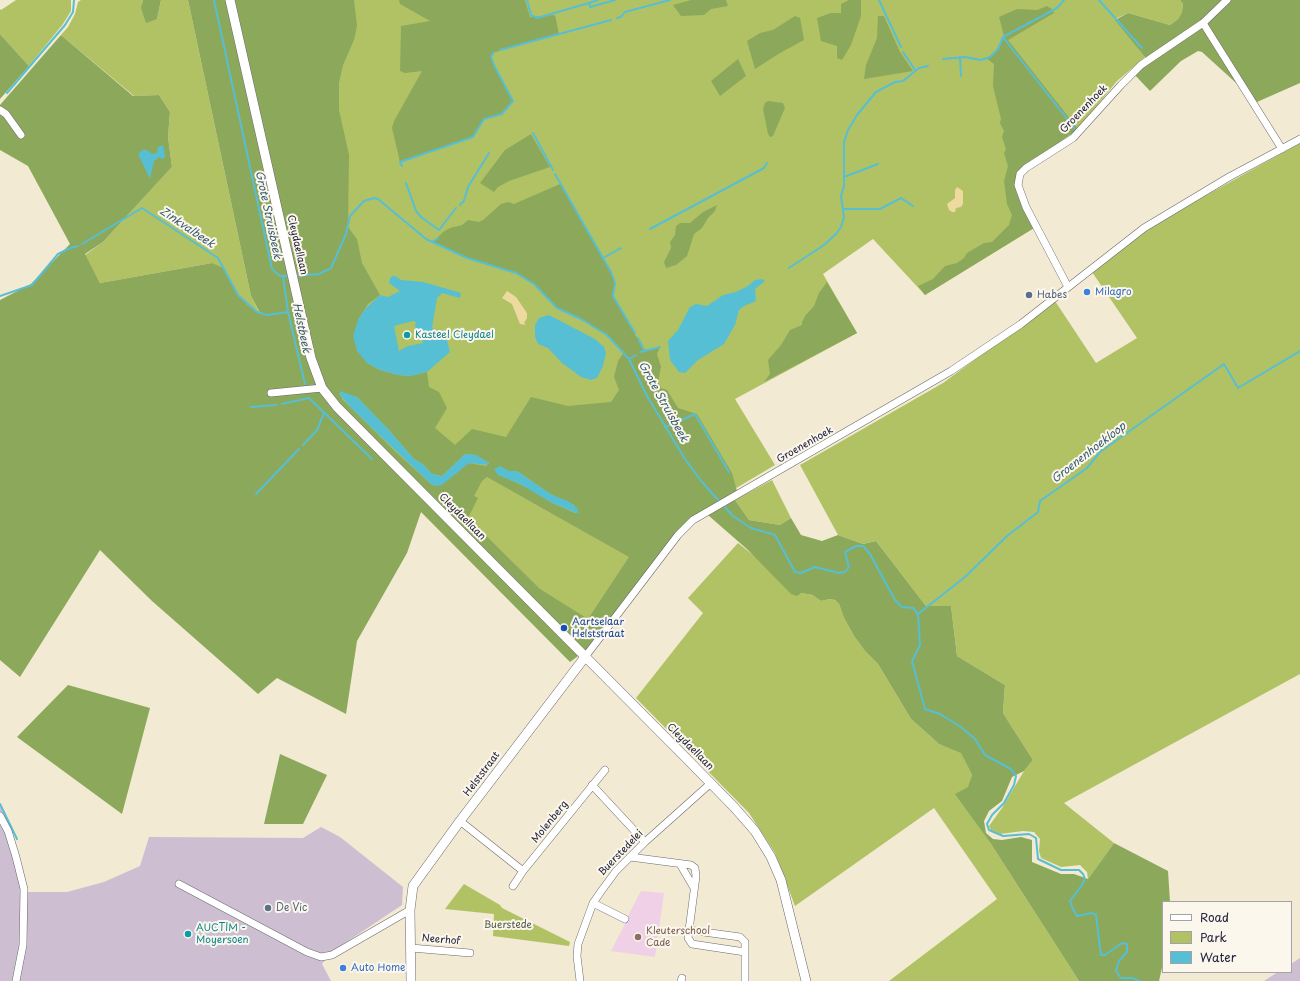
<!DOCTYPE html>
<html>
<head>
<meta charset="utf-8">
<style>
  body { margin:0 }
  #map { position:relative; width:1300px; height:981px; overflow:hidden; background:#f2ead2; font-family:"Playpen Sans",sans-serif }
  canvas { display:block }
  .legend { position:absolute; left:1162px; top:901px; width:130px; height:72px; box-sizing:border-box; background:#fbf7ec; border:1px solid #a4a2a5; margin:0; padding:5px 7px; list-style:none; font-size:12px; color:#22223b }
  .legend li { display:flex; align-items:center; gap:8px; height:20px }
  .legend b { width:20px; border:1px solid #a4a2a5 }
</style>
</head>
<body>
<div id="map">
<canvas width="1300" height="981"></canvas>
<ul class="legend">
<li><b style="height:5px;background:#fff"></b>Road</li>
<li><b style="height:11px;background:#b1c265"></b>Park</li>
<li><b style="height:11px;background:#57bfd3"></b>Water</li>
</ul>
</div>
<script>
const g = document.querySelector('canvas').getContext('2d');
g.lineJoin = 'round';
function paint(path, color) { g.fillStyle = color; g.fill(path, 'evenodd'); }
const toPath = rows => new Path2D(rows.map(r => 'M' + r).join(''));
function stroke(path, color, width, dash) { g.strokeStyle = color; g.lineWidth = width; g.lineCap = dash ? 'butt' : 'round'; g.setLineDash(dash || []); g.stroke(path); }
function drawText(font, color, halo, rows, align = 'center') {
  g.font = font + ' "Playpen Sans",sans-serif'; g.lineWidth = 4; g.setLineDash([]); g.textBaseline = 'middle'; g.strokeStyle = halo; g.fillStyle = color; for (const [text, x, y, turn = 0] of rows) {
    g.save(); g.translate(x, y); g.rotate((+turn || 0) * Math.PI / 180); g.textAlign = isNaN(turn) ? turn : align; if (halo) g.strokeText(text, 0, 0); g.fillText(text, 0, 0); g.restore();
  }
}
paint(toPath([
  [641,891,664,893,655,957,611,951,625,924,597,910,601,903,628,916]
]), '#efd0e6');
paint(toPath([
  [0,804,11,829,27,892,67,892,104,882,140,866,149,837,303,838,321,827,340,837,403,887,402,905,330,953,322,964,331,981,0,981],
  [1300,958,1300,981,1264,981,1278,972,1291,972,1291,964]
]), '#cdbed2');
paint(toPath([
  [16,0,71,0,71,11,63,24,29,66,0,34,0,9,1,10],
  [81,0,143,0,142,5,157,19,161,0,188,0,251,296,260,314,238,295,212,263,100,283,85,255,103,242,172,167,168,137,170,112,159,95,134,96,61,35,68,27,75,14,78,2],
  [340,0,1180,0,1183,4,1182,12,1178,19,1170,25,1128,13,1115,19,1145,57,1117,81,1078,129,1023,168,1016,177,1016,191,1034,228,925,295,873,239,823,274,857,333,735,399,775,465,679,522,591,642,337,398,335,124],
  [1300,143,1300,674,1064,803,1114,843,1088,879,1087,872,1080,865,1061,867,1041,858,1039,851,1040,839,1034,832,1023,831,1000,834,991,830,989,826,1002,808,1024,771,1033,760,1003,713,1005,685,957,656,951,606,926,606,876,541,863,544,838,535,800,465,943,383,1055,301,1096,363,1137,338,1092,272,1153,225],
  [772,480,791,518,780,525,749,520,735,500],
  [738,543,801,593,814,595,821,601,830,599,835,600,839,604,844,618,854,636,865,651,878,664,911,719,939,744,961,752,972,775,969,787,956,794,991,844,1079,981,889,981,997,899,934,808,795,906,775,853,749,813,636,698,703,613,688,598],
  [464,884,500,905,502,908,570,942,569,946,493,936,494,914,445,909]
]), '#b1c265');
paint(toPath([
  [143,0,161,0,157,19,146,23,141,8],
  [188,0,354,0,357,26,354,40,343,65,339,83,339,110,349,155,348,227,357,239,362,263,380,295,368,304,358,320,367,363,380,370,398,375,410,376,427,372,429,387,439,392,447,408,435,428,455,445,472,429,506,437,531,397,568,406,611,402,619,390,614,377,618,361,624,352,607,335,581,319,557,308,534,284,516,273,467,258,433,242,443,232,450,228,462,225,468,220,479,222,483,220,501,204,508,202,514,204,560,184,611,272,615,283,613,296,644,350,660,347,657,354,661,367,658,382,661,388,667,390,678,408,697,414,732,473,737,491,692,518,594,644,570,662,421,512,407,553,357,641,346,714,277,678,258,694,152,601,100,550,20,677,0,660,0,300,31,284,70,244,28,166,0,150,0,105,61,35,133,96,159,95,170,112,168,137,172,167,103,242,85,254,100,283,212,263,223,268,238,295,248,305,260,313,251,296],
  [339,393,357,397,388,429,414,459,424,465,432,474,442,476,465,454,476,455,489,463,486,466,469,463,432,485,397,453,343,400],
  [517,471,552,495,574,505,578,511,575,513,552,503,530,489,504,477],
  [487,477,629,557,588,619,540,589,468,518,478,498,474,496,482,481],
  [399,0,525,0,530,17,555,15,559,34,492,53,491,57,495,67,513,101,502,114,484,119,473,137,400,162,392,128,394,121,422,71,405,73,400,71,401,26,430,21,400,4],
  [691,0,726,0,728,6,711,9,704,15,681,16,673,5],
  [849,0,861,0,861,16,851,45,842,60,837,58,837,46,821,41,817,18,831,13,841,13,841,4],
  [1180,0,1300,0,1300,83,1257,102,1202,52,1198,51,1181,61,1150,91,1133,73,1148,61,1115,20,1128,13,1170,25,1178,19,1182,12,1183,4],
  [1047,6,1053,10,1054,13,1008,40,1078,129,1023,168,1016,177,1016,191,1034,228,925,295,918,286,933,279,945,266,957,263,964,258,967,253,984,243,992,242,1009,225,1012,215,1007,204,1004,181,1008,166,1004,153,1006,149,1002,137,1004,131,1000,123,1001,119,993,86,994,64,986,58,995,53,1004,36,999,17,1017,9,1037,10],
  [795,16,800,18,804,40,780,53,755,69,747,41,760,33,773,30],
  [878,16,884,16,900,52,913,71,864,79,866,65,877,38],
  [0,34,29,66,0,99],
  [738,59,746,76,720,96,711,81],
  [768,101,783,103,785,108,773,136,770,137,768,134,763,109,765,103],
  [531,134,550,167,509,181,498,187,494,192,480,183,505,150],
  [717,205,715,211,708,218,702,228,694,234,687,256,676,265,666,268,664,262,671,248,670,242,675,235,676,226,680,223,690,223,703,212],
  [827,282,857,333,764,382,770,374,768,360,781,345,790,330,802,325,802,322,805,316,814,306,819,293],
  [735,500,749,520,780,525,791,518,801,535,822,541,838,535,863,544,876,541,926,606,951,606,957,656,1005,685,1003,713,1033,760,1024,771,1012,777,1002,801,989,811,984,821,986,833,993,839,1002,840,1021,837,1032,840,1032,862,1061,874,1074,874,1088,879,1114,843,1168,871,1170,902,1163,902,1163,963,1159,981,1079,981,991,844,955,794,968,787,972,775,961,753,939,744,911,719,878,664,865,651,854,636,844,618,839,604,835,600,830,599,821,601,813,595,801,593,797,596,791,594,748,550,708,515],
  [68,685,150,708,122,814,17,737],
  [280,754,327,775,303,824,264,824]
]), '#8ca85a');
paint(toPath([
  [957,187,963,191,963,204,961,207,956,208,955,212,952,212,949,210,947,204,955,198,955,190],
  [507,291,516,297,527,313,527,318,524,323,526,325,520,324,512,304,502,298]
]), '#eeda9e');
paint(toPath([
  [163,145,165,157,163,159,159,157,154,161,150,179,138,154,144,149,153,154,157,153,158,147],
  [393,276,395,276,401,280,423,282,461,293,460,298,442,293,437,298,432,328,440,332,447,340,450,352,427,372,410,376,398,375,380,370,367,363,357,351,353,336,358,320,365,309,380,295,388,297,400,291,389,283,390,278],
  [413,321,416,322,415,325,418,339,422,338,423,343,408,346,399,351,394,326],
  [762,279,765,281,755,289,756,301,744,306,739,310,735,325,724,344,698,360,685,373,679,372,670,360,668,341,678,330,690,307,696,304,707,306,723,295,736,292,748,286,755,280],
  [549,315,595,339,604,347,606,353,603,366,597,378,591,380,581,377,562,363,548,348,538,344,535,337,535,325,539,318],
  [340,391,357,397,388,429,414,459,424,465,432,474,442,476,465,454,476,455,488,462,488,465,469,463,442,485,437,486,432,485,352,409,340,395],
  [500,466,509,471,517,471,552,495,568,501,577,508,579,514,552,503,520,484,498,475,494,469]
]), '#57bfd3');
stroke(toPath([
  [214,0,272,269,280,276,291,276],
  [527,0,531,15,537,18,589,3,590,7,615,0],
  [879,0,901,47],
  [1099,0,1142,48],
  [589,3,598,0],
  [617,18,621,17,625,12,670,0],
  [1003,37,1075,129],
  [500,50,611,20],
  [903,52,915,70],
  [960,57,961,76],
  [943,59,965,57,981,60,990,57,998,49,1003,37,1057,8,1064,0],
  [7,93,65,25,73,12,74,0],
  [533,133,553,170],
  [402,166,400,162,473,137,484,119,502,114,513,101,495,67,491,57,494,52],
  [555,174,611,272,615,283,613,296,635,333],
  [844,177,878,164],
  [406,183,416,211,421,217,439,230,456,208],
  [460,205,464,201,468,187,489,153],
  [844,209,880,209,901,198,913,206],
  [650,229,764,168,767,163],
  [432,242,438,238],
  [82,244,142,208,218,258,238,295,257,312,267,315,288,312],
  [603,258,621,248],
  [789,268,824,245,836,234,841,227,844,217,841,196,844,186,844,142,848,130,857,115,876,92,895,82,903,81,919,68,928,66],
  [283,276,288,312,305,384],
  [295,276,319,274,331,268,346,234,350,216,364,201,374,198,378,199,426,239,467,258,516,273,534,284,557,308,581,319,607,335,629,359,647,396,685,459,702,482,720,502],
  [0,296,32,285,58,254,70,248,78,246],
  [638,338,644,350],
  [640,352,660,347],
  [629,359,636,355],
  [282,404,309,398,372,459],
  [251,407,276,405],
  [675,423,695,414,729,472],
  [665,427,672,425],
  [303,445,317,430,324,413],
  [256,494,299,449],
  [723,505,733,516,751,528,775,535,795,572,801,573,815,567,839,573,845,572,849,567,845,552,856,546,863,546,870,554,895,600,902,607,913,608,918,614,920,645,912,661,925,709,940,714,961,727,975,739,985,755,1011,769,1016,776,1014,785,1004,803,992,815,987,824,989,830,1003,836,1029,834,1036,838,1038,859,1061,870,1079,870,1083,874,1085,879,1082,885,1070,901,1073,909,1077,916,1092,913,1096,915,1101,955,1105,955,1122,943,1127,944,1127,952,1119,961,1116,971,1121,978,1133,978,1139,981],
  [918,614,965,577,1007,536,1038,512,1040,501,1087,468,1100,452,1224,364,1238,388,1300,351],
  [0,804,17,839]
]), '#57bfd3', 2);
const minor = toPath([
  [1203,23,1282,149],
  [0,110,6,114,21,135],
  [1068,287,1026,207,1018,185,1020,174,1026,168,1073,138,1121,85,1141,65,1203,23,1227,0],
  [271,393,322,388],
  [585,657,678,535,693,520,951,371,1021,324,1144,228,1229,177,1300,139],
  [592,785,645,842],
  [0,816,8,831,16,857,24,889,23,945,16,981],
  [460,821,523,871,513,886],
  [630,857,691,865,695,868,696,876,688,938,692,944,745,952,745,942,740,937,689,930],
  [680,864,694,888],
  [523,871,605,770],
  [179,884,307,952,321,957,332,955,410,910],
  [593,903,625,919],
  [411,948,470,953],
  [745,952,745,981],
  [580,981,577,956,578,944,593,903,602,890,616,871,645,842,711,783],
  [681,981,682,978]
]);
const tertiary = toPath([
  [230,0,311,358,322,388,337,407,686,758,734,807,755,831,771,857,781,880,806,981],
  [411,981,410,910,413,886,460,821,585,657]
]);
stroke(minor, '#6b6870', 8);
stroke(tertiary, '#6b6870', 10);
stroke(minor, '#fff', 7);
stroke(tertiary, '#fff', 9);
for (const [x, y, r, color] of [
  [1087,292,4,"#3f7fe0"],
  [1029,295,4,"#5c6f8a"],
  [407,335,4,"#0f9aa8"],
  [564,628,4,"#1a4fb4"],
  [268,908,4,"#5c6f8a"],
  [188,934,4,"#0f9aa8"],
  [638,937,4,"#8d6e63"],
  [343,968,4,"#3f7fe0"]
]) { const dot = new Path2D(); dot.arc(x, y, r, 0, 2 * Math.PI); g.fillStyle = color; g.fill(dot); stroke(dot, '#fbf7ec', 1.5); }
drawText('10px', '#22223b', '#fbf7ec', [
  ["Groenenhoek",1084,109,-46],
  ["Cleydaellaan",297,245,77],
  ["Groenenhoek",805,445,-30],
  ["Cleydaellaan",462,517,45],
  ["Cleydaellaan",690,747,45],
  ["Helststraat",482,774,-53],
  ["Molenberg",550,822,-51],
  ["Buerstedelei",621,853,-46],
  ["Neerhof",441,940,5]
]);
drawText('10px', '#366cbe', '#fbf7ec', [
  ["Milagro",1095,292],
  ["Auto Home",351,968]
], 'left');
drawText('10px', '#4e5e75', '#fbf7ec', [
  ["Habes",1037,295],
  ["De Vic",276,908]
], 'left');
drawText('10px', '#0d838f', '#fbf7ec', [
  ["Kasteel Cleydael",415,335],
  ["AUCTIM -",196,928],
  ["Moyersoen",196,940]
], 'left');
drawText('10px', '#164399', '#fbf7ec', [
  ["Aartselaar",572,622],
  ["Helststraat",572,634]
], 'left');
drawText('10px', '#545a4a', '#fbf7ec', [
  ["Buerstede",508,925]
]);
drawText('10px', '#785e54', '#fbf7ec', [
  ["Kleuterschool",646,931],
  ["Cade",646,943]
], 'left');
drawText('italic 11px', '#355970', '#fbf7ec', [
  ["Grote Struisbeek",268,215,78],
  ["Zinkvalbeek",187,228,34],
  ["Helstbeek",301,328,78],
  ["Grote Struisbeek",663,402,61],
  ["Groenenhoekloop",1089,453,-38]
]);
</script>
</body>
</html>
